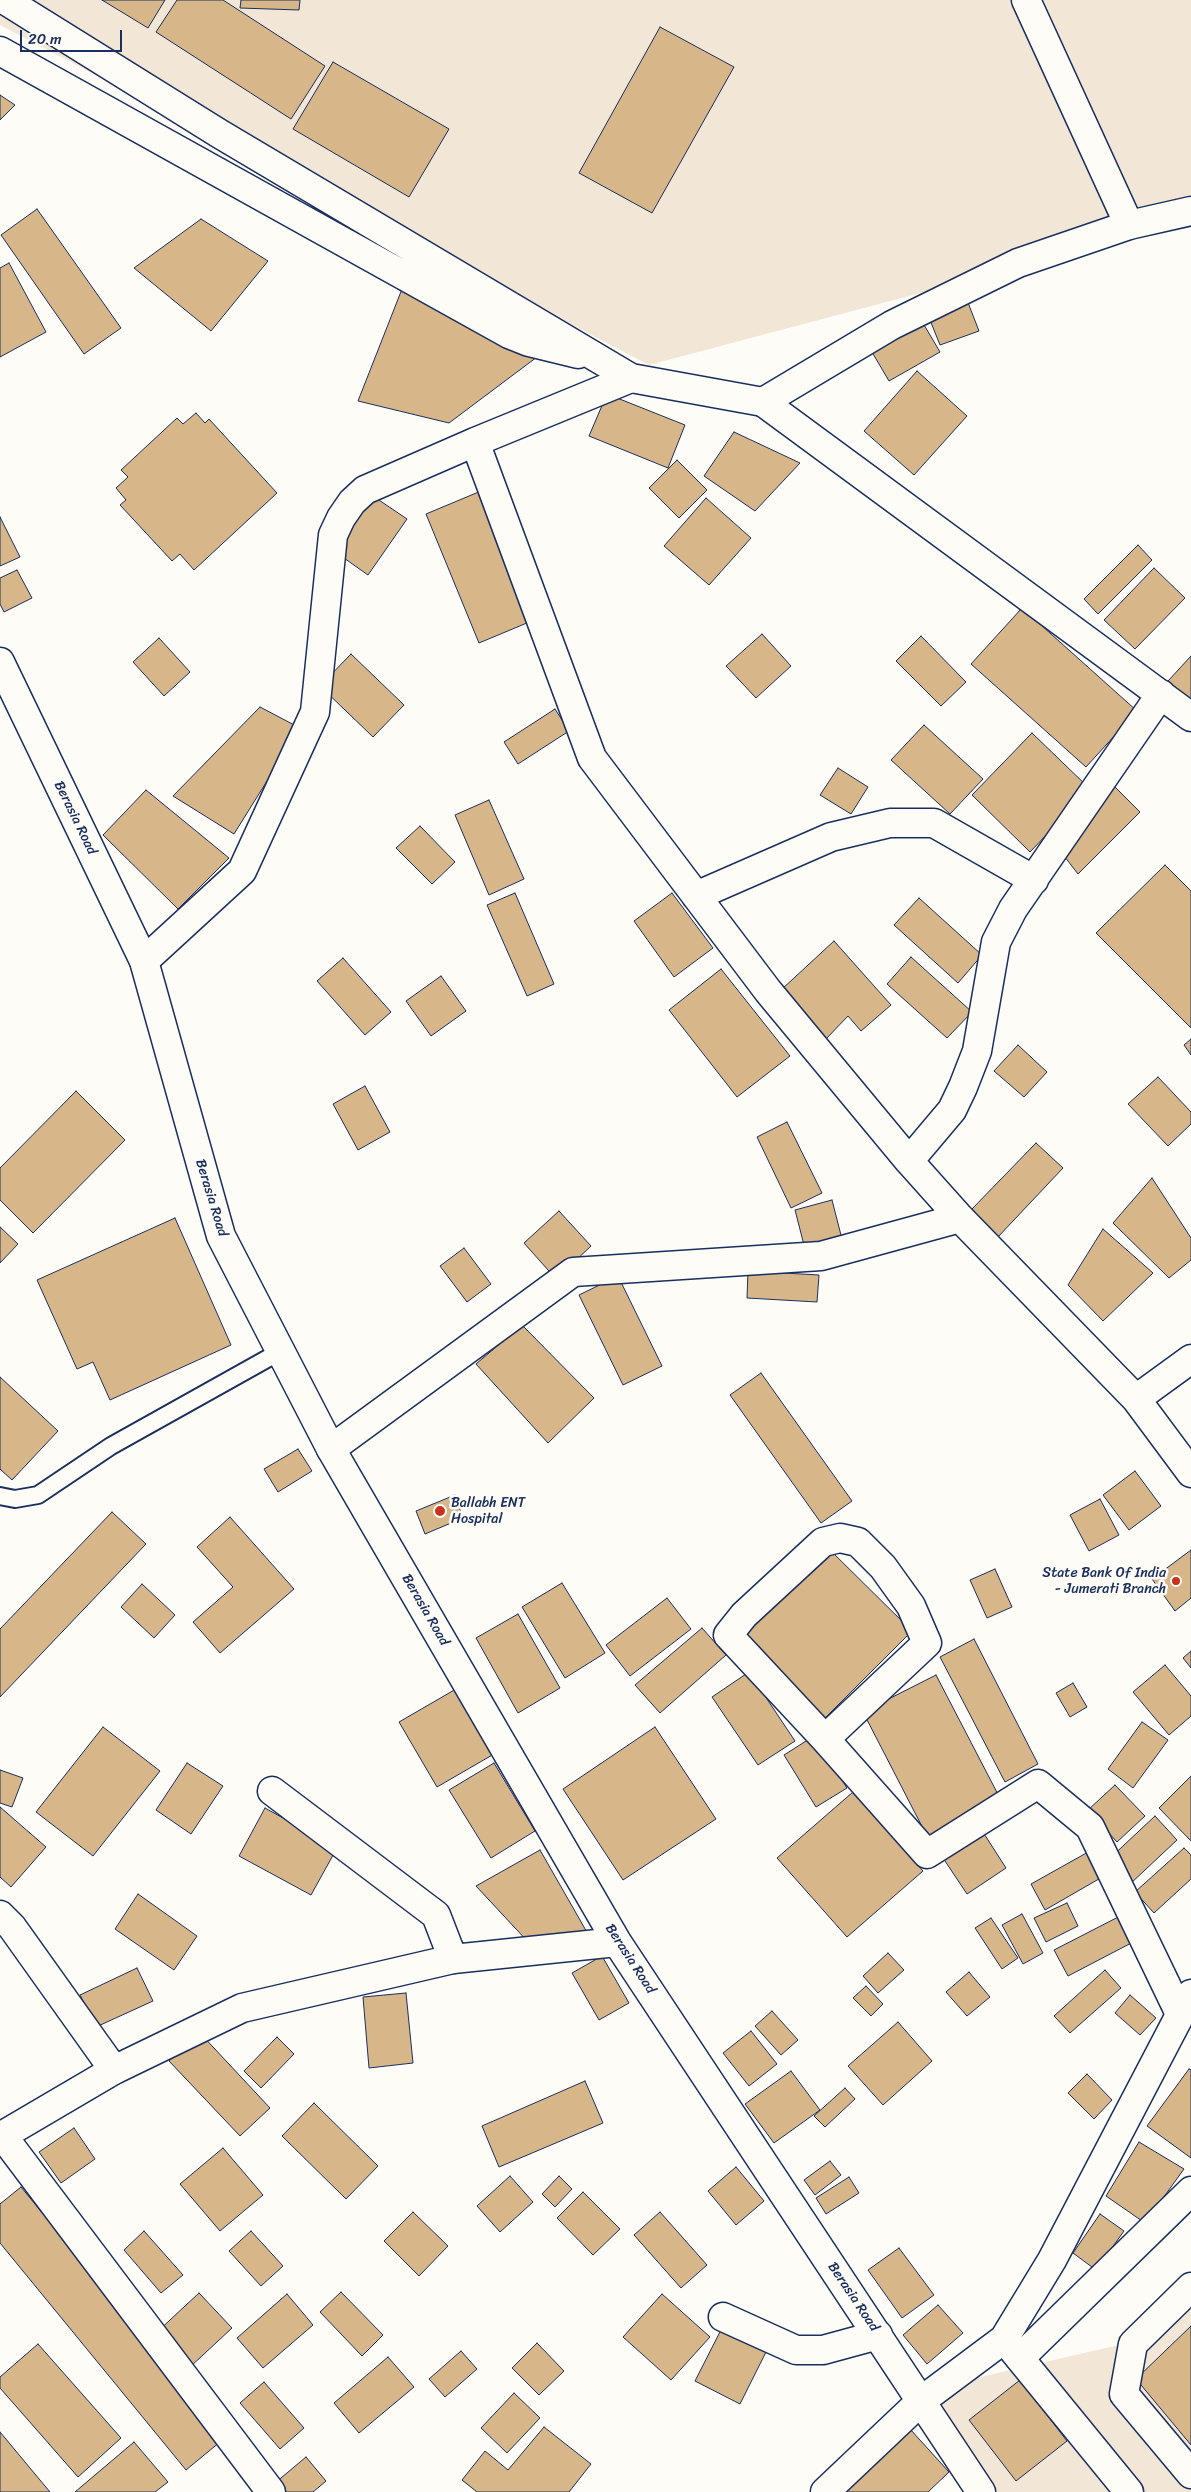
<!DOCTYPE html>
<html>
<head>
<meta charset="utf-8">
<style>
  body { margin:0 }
  #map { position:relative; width:1191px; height:2492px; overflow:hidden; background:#fdfcf7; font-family:Sriracha,sans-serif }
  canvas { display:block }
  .scale { position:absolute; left:20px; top:30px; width:102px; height:22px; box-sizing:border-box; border:2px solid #1b2f5e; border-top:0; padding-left:6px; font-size:15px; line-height:18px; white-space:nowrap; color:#1b2f5e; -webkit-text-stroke:4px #fdfcf7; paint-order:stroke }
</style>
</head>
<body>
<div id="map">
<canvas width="1191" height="2492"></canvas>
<div class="scale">20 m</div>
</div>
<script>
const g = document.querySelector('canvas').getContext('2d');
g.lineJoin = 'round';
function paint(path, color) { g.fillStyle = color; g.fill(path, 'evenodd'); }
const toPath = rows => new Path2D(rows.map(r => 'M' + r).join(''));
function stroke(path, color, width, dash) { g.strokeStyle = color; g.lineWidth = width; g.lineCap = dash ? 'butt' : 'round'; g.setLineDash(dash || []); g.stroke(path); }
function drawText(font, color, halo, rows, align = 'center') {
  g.font = font + ' Sriracha,sans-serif'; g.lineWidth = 5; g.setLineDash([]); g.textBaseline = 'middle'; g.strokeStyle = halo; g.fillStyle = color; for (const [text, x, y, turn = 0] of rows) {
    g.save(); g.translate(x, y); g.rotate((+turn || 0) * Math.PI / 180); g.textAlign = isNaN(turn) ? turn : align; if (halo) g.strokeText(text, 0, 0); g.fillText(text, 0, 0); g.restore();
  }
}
paint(toPath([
  [0,0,1191,0,1191,224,1011,269,649,365,0,25],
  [1191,2288,1191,2492,981,2492,915,2392,1145,2339]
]), '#f2e7d6');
const building = toPath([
  [102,0,165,0,148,28,102,0],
  [177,0,223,0,325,66,291,119,156,32,177,0],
  [241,0,300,0,299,10,240,8,241,0],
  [660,27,734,67,652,213,579,173,660,27],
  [333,62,449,129,409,197,293,129,333,62],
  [0,95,15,105,0,120,0,95],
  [37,209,121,328,84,354,1,235,37,209],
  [201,219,268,261,211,331,134,268,201,219],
  [9,263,46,332,0,357,0,268,9,263],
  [402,289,541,354,449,423,358,401,402,289],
  [967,300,979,331,940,345,928,315,967,300],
  [920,318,940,352,889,381,869,347,920,318],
  [917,371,967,416,914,475,864,431,917,371],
  [607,394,685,425,668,468,589,436,607,394],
  [196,413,205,423,209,419,277,493,194,570,180,554,172,561,120,505,126,500,116,488,128,477,121,470,177,418,183,424,196,413],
  [734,432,800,463,755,511,704,476,734,432],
  [677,460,707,490,679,518,649,488,677,460],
  [481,491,534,620,479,643,426,514,481,491],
  [373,496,407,519,368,575,334,551,373,496],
  [706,498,751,538,709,585,664,546,706,498],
  [0,517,20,557,0,566,0,517],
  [1138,545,1152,560,1098,614,1084,599,1138,545],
  [1154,568,1185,598,1135,649,1104,620,1154,568],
  [17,570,32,598,4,612,0,604,0,578,17,570],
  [1022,608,1137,711,1086,767,971,664,1022,608],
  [762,634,791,666,756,698,726,666,762,634],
  [921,636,966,682,941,706,896,661,921,636],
  [159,638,190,672,164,696,133,662,159,638],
  [351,654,404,705,373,737,320,686,351,654],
  [1191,656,1191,701,1168,681,1191,656],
  [260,707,300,728,234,834,173,796,260,707],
  [555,709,569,731,518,764,504,742,555,709],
  [924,725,983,779,950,814,891,760,924,725],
  [1032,733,1090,789,1030,852,972,795,1032,733],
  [838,768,868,787,851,814,820,795,838,768],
  [1114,786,1140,812,1078,874,1061,852,1114,786],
  [146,790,229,858,178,909,103,835,146,790],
  [489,800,524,879,489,895,455,815,489,800],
  [420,826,455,862,432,884,396,848,420,826],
  [1165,865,1191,891,1191,1028,1096,933,1165,865],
  [515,893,554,984,527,996,487,905,515,893],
  [672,893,713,948,674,977,634,921,672,893],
  [919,898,982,955,958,983,894,925,919,898],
  [834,941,891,1005,861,1031,848,1016,825,1040,781,990,834,941],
  [911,957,972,1012,947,1038,887,984,911,957],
  [343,958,391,1012,365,1035,317,981,343,958],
  [721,969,790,1056,737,1097,669,1010,721,969],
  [441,976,466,1011,431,1036,406,1001,441,976],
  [1191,1039,1191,1055,1184,1045,1191,1039],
  [1018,1045,1047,1072,1024,1097,994,1071,1018,1045],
  [1158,1077,1191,1112,1191,1124,1168,1146,1128,1104,1158,1077],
  [365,1086,390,1132,358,1150,333,1104,365,1086],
  [76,1091,125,1140,33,1233,0,1200,0,1168,76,1091],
  [787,1122,822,1193,791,1208,757,1137,787,1122],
  [1036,1143,1063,1168,997,1238,970,1211,1036,1143],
  [1152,1178,1191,1238,1191,1260,1169,1278,1113,1223,1152,1178],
  [832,1200,842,1239,805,1249,795,1210,832,1200],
  [559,1211,591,1246,556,1279,524,1243,559,1211],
  [175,1218,231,1345,110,1400,93,1362,77,1369,37,1280,175,1218],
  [0,1227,18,1244,0,1263,0,1227],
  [1103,1229,1153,1273,1103,1321,1068,1285,1103,1229],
  [464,1248,491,1284,467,1302,440,1266,464,1248],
  [748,1271,819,1275,817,1302,747,1298,748,1271],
  [618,1276,662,1366,623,1385,579,1295,618,1276],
  [522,1325,594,1398,548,1443,476,1364,522,1325],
  [761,1373,852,1501,821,1523,730,1395,761,1373],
  [0,1377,58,1431,12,1480,0,1469,0,1377],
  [298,1449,312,1471,278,1492,264,1469,298,1449],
  [1135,1471,1161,1506,1129,1530,1103,1495,1135,1471],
  [455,1495,463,1518,425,1534,416,1511,455,1495],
  [1100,1499,1119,1535,1089,1551,1070,1515,1100,1499],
  [112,1512,146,1544,0,1697,0,1629,112,1512],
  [230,1517,294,1589,220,1653,193,1622,233,1587,197,1547,230,1517],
  [829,1549,912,1631,823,1720,744,1631,829,1549],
  [1191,1550,1191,1598,1175,1611,1152,1579,1191,1550],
  [995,1569,1012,1607,987,1618,970,1580,995,1569],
  [562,1583,605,1653,565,1678,522,1607,562,1583],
  [142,1584,175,1615,154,1638,121,1607,142,1584],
  [667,1598,691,1629,630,1676,606,1645,667,1598],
  [518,1614,560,1688,518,1713,476,1638,518,1614],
  [702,1628,726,1655,660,1713,635,1685,702,1628],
  [974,1639,1038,1764,1005,1782,940,1657,974,1639],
  [1191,1651,1191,1668,1183,1658,1191,1651],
  [1165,1665,1191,1696,1191,1716,1169,1735,1133,1692,1165,1665],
  [749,1672,795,1741,758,1765,712,1697,749,1672],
  [936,1675,1003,1804,930,1842,863,1712,936,1675],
  [1073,1683,1087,1707,1070,1717,1056,1693,1073,1683],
  [456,1689,494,1754,437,1787,399,1722,456,1689],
  [1142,1722,1168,1740,1133,1788,1108,1769,1142,1722],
  [103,1727,160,1771,93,1856,36,1812,103,1727],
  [655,1727,716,1819,623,1880,563,1789,655,1727],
  [814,1736,847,1788,816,1807,784,1755,814,1736],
  [187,1763,223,1786,191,1834,156,1810,187,1763],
  [494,1763,535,1831,491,1858,449,1790,494,1763],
  [0,1770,23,1778,12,1807,0,1803,0,1770],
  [1191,1776,1191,1841,1159,1808,1191,1776],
  [1115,1785,1145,1816,1117,1842,1088,1810,1115,1785],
  [853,1792,923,1871,847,1937,777,1858,853,1792],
  [0,1807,46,1847,11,1887,0,1877,0,1807],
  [265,1808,337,1848,311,1895,239,1856,265,1808],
  [1155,1816,1177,1840,1129,1885,1107,1861,1155,1816],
  [981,1829,1006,1868,967,1894,941,1855,981,1829],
  [1184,1848,1191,1855,1191,1879,1154,1913,1135,1892,1184,1848],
  [540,1850,588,1934,529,1943,476,1886,540,1850],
  [1090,1851,1104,1876,1045,1910,1031,1884,1090,1851],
  [138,1894,197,1936,174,1970,115,1929,138,1894],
  [1067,1903,1078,1926,1046,1942,1034,1918,1067,1903],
  [1022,1914,1043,1953,1023,1964,1002,1925,1022,1914],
  [1124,1914,1137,1940,1068,1976,1054,1950,1124,1914],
  [991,1918,1018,1958,1002,1969,975,1928,991,1918],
  [888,1953,904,1970,878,1993,863,1976,888,1953],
  [602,1956,629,2003,599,2020,572,1973,602,1956],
  [137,1968,153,2001,96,2027,80,1995,137,1968],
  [1105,1970,1121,1988,1070,2033,1054,2016,1105,1970],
  [969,1972,990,1997,967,2016,946,1992,969,1972],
  [866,1986,883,2004,871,2016,853,1998,866,1986],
  [406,1993,413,2063,369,2068,363,1997,406,1993],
  [1130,1995,1156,2018,1140,2035,1115,2013,1130,1995],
  [772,2011,798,2040,781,2055,755,2026,772,2011],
  [898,2022,932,2061,883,2105,848,2066,898,2022],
  [751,2031,777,2064,749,2086,723,2053,751,2031],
  [199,2032,270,2108,240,2136,169,2061,199,2032],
  [277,2037,294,2054,261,2088,244,2071,277,2037],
  [1189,2069,1191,2070,1191,2158,1147,2126,1189,2069],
  [791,2071,820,2110,774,2143,745,2104,791,2071],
  [1087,2074,1112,2100,1094,2119,1068,2093,1087,2074],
  [585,2081,603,2123,499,2167,482,2126,585,2081],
  [845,2088,855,2099,825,2127,814,2116,845,2088],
  [314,2103,378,2166,346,2199,282,2136,314,2103],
  [74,2128,95,2159,61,2183,39,2152,74,2128],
  [1139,2142,1184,2169,1145,2223,1106,2196,1139,2142],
  [223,2148,263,2195,220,2231,180,2184,223,2148],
  [830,2161,841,2175,815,2195,804,2180,830,2161],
  [736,2167,764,2201,736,2225,708,2191,736,2167],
  [510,2176,533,2202,500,2232,477,2206,510,2176],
  [559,2176,572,2189,555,2207,542,2194,559,2176],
  [849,2177,859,2193,826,2214,816,2198,849,2177],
  [21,2187,226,2437,186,2470,0,2243,0,2204,21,2187],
  [583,2192,620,2229,593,2255,557,2218,583,2192],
  [413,2212,448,2246,419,2276,384,2241,413,2212],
  [660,2212,707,2265,681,2288,634,2235,660,2212],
  [1100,2214,1124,2231,1096,2270,1073,2253,1100,2214],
  [144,2231,183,2275,161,2293,124,2250,144,2231],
  [251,2231,283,2266,261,2286,229,2251,251,2231],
  [899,2248,934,2295,902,2318,868,2270,899,2248],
  [341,2292,383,2335,362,2356,320,2312,341,2292],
  [199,2293,232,2328,189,2368,156,2333,199,2293],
  [287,2294,313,2325,263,2368,237,2338,287,2294],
  [662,2294,710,2337,671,2380,623,2337,662,2294],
  [938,2305,963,2333,927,2364,903,2335,938,2305],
  [724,2324,769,2346,740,2404,695,2381,724,2324],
  [1191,2326,1191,2445,1136,2379,1191,2326],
  [537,2343,564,2371,539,2395,512,2368,537,2343],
  [38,2344,121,2438,78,2477,0,2388,0,2377,38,2344],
  [461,2351,477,2369,445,2397,429,2379,461,2351],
  [388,2357,414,2387,359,2433,334,2403,388,2357],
  [1020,2380,1067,2441,1016,2481,969,2420,1020,2380],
  [264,2382,304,2428,280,2449,240,2403,264,2382],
  [514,2393,540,2418,507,2453,481,2428,514,2393],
  [544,2427,591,2464,569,2492,477,2492,462,2480,485,2451,508,2470,544,2427],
  [910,2429,949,2472,928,2492,841,2492,910,2429],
  [0,2432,50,2492,0,2492,0,2432],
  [134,2442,168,2482,155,2492,75,2492,134,2442],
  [306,2457,326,2481,313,2492,283,2492,275,2483,306,2457]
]);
paint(building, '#d7b689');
stroke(building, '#1b2f5e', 1);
const service = toPath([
  [0,1496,15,1499,38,1495,111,1446,281,1351]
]);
const minor = toPath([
  [1026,0,1129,225],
  [631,378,475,442,592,758,768,991,909,1161,960,1218,1136,1399,1191,1473],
  [763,402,1191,717],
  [696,896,831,837,890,823,934,823,1034,880],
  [144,961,242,871,315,712,333,535,341,518,352,502,365,490,475,442],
  [909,1161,952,1110,963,1087,977,1051,996,942,1013,909,1161,694],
  [1136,1399,1191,1359],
  [331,1449,573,1272,821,1256,960,1218],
  [825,1739,927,1643,911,1606,883,1567,858,1542,840,1538,823,1542,744,1615,728,1635,825,1739,927,1854,1038,1784,1090,1827,1180,2014],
  [272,1791,436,1915,453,1959],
  [0,1915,12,1927,114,2070],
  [2,2135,271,2492],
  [1191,2287,1133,2344,1124,2394,1191,2474],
  [723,2317,796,2350,823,2350,878,2335],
  [1020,2358,1191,2191]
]);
const tertiary = toPath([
  [5,0,220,134,631,378,763,402,892,325,1018,263,1129,225,1191,211],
  [0,51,509,334,529,342,578,354],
  [0,662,144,961,221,1236,331,1449,617,1942,981,2492],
  [0,2137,114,2070,242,2008,453,1959,617,1942],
  [1004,2339,1129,2492],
  [825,2492,921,2401,1004,2339,1052,2260,1191,1994]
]);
stroke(service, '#1b2f5e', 20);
stroke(minor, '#1b2f5e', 31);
stroke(tertiary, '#1b2f5e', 31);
stroke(service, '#fdfcf7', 16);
stroke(minor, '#fdfcf7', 28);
stroke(tertiary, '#fdfcf7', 28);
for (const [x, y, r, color] of [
  [440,1511,6,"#c8321e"],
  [1176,1581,5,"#c8321e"]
]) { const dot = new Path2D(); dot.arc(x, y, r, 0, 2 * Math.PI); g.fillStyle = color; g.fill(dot); stroke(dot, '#fdfcf7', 2); }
drawText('14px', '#1b2f5e', '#fdfcf7', [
  ["Berasia Road",75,818,64],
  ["Berasia Road",211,1198,73],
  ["Berasia Road",425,1610,60],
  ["Berasia Road",630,1959,57],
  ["Berasia Road",853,2297,56]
]);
drawText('14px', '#1b2f5e', '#fdfcf7', [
  ["Ballabh ENT",451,1503],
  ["Hospital",451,1519],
  ["State Bank Of India",1166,1573,"right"],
  ["- Jumerati Branch",1166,1589,"right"]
], 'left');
</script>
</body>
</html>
